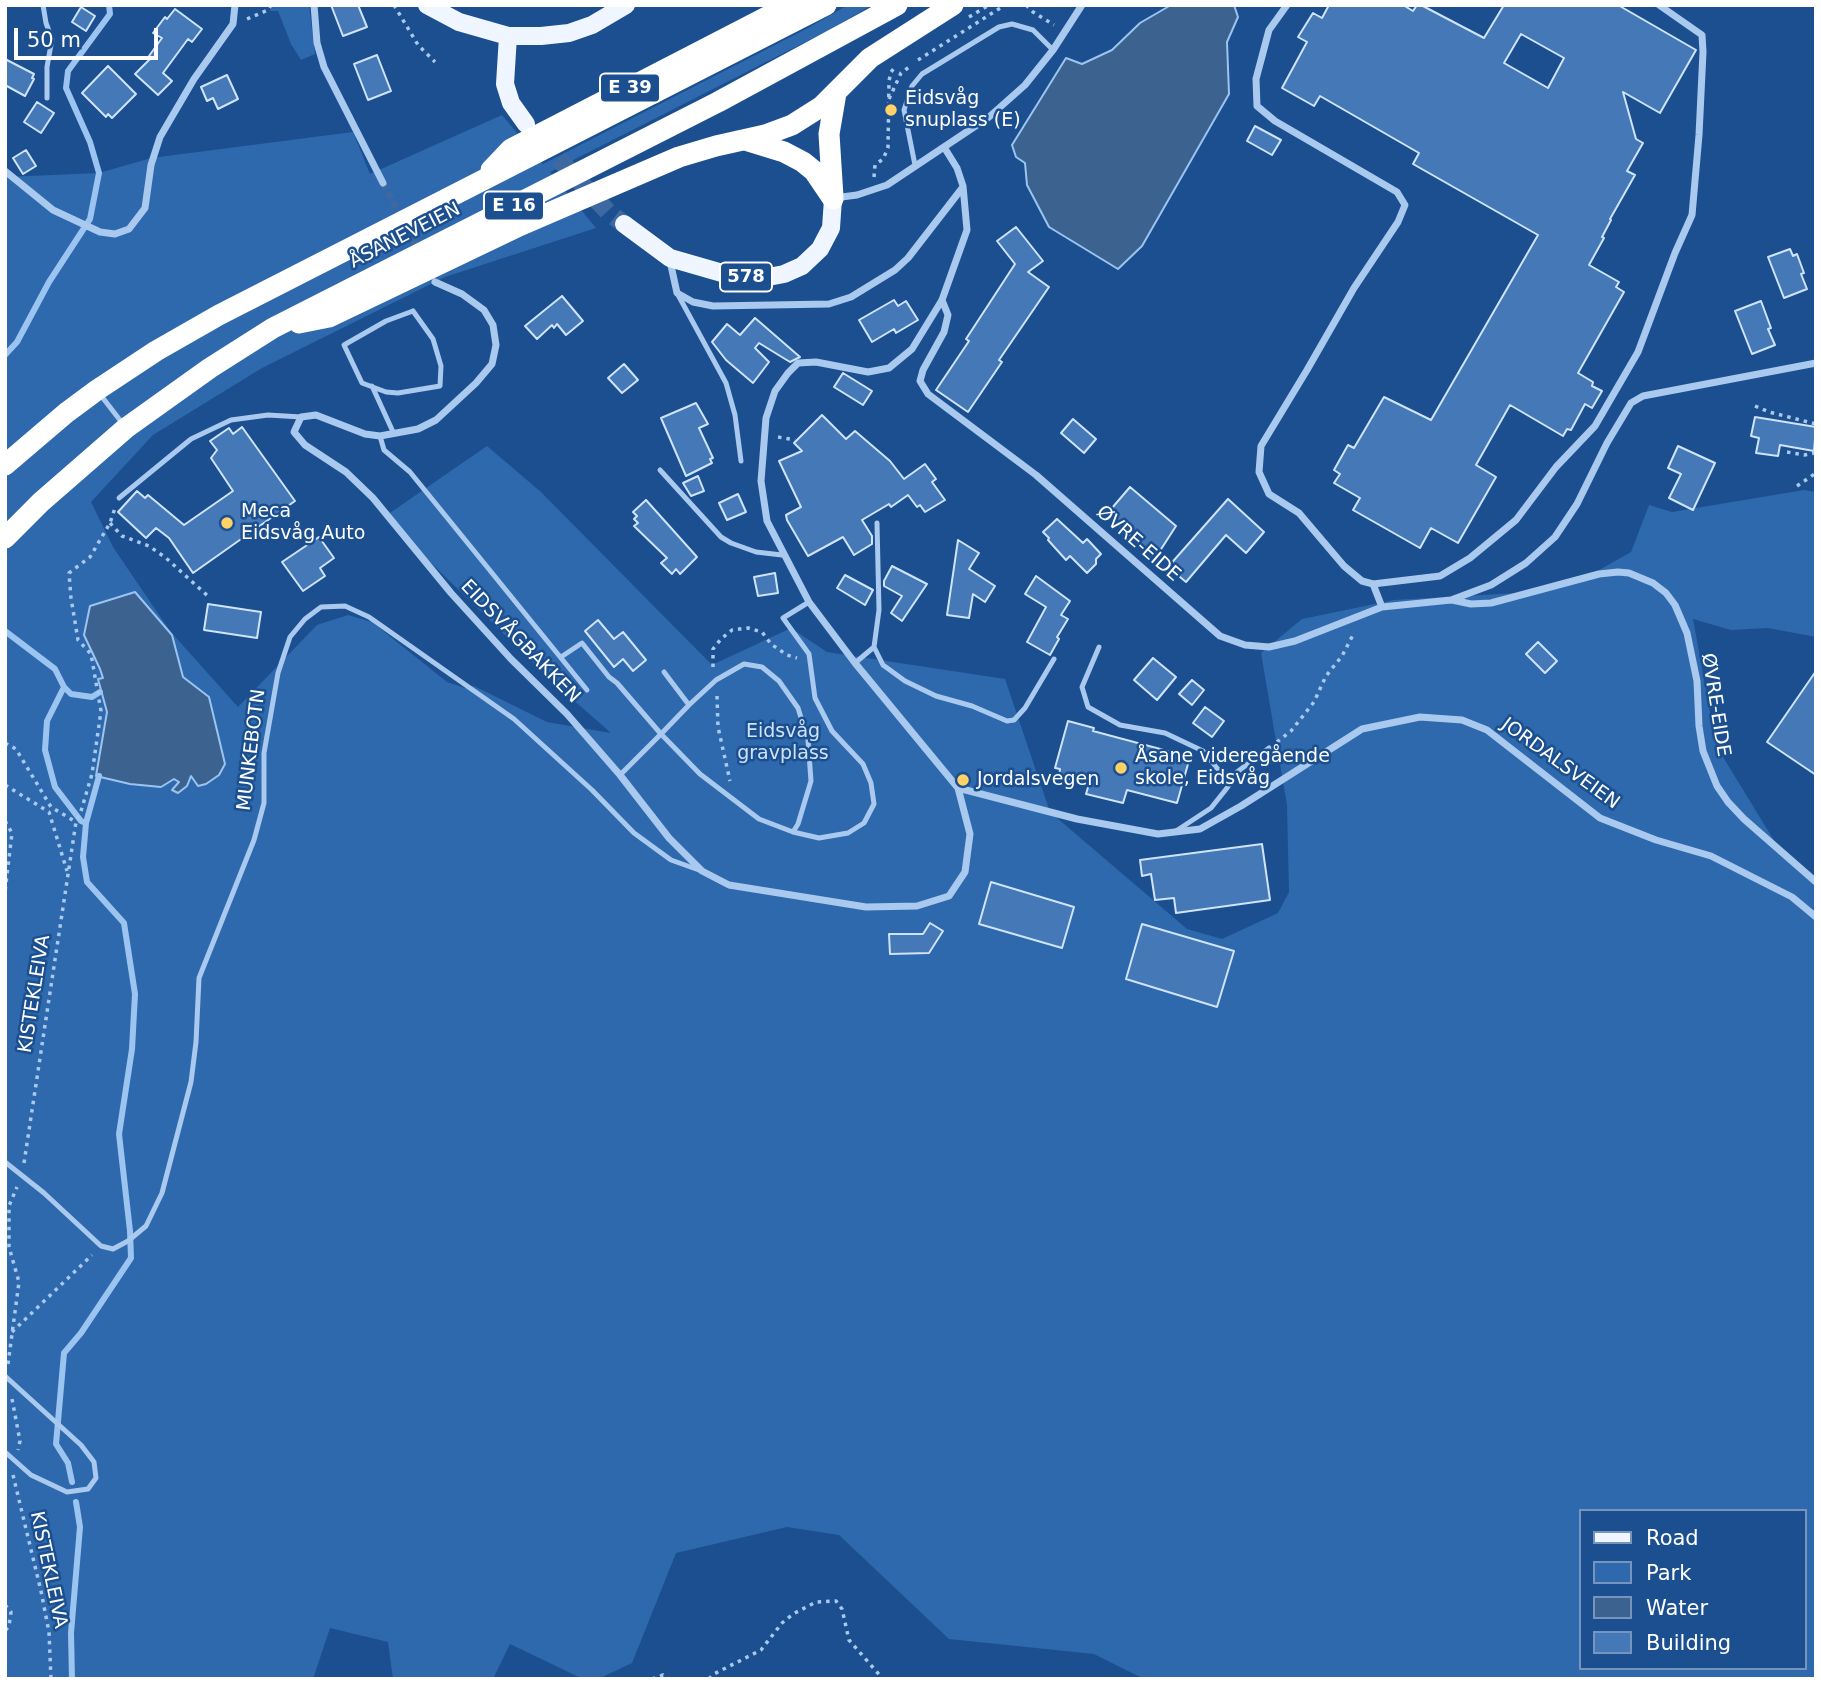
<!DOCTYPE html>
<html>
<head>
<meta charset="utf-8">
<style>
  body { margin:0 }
  #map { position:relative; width:1821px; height:1684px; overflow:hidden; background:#1b4f8f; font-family:"DejaVu Sans",sans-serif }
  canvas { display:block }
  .frame { position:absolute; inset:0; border:7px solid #fff; pointer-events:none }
  .legend { position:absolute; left:1579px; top:1509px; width:228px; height:161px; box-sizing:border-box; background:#1b4f8f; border:2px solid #7695bc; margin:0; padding:9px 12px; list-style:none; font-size:21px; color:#fff }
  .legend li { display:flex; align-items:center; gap:14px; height:35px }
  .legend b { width:35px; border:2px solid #7695bc }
  .scale { position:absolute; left:14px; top:28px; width:144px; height:32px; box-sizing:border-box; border:4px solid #fff; border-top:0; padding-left:9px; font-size:21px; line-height:24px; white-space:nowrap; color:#fff; -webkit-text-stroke:5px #1b4f8f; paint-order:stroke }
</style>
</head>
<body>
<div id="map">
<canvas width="1821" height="1684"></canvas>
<div class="frame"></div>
<ul class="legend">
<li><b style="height:9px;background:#f0f6ff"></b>Road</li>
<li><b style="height:19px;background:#2e69ad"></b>Park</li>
<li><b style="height:19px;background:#3c6290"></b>Water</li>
<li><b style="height:19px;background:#4478b7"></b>Building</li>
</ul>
<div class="scale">50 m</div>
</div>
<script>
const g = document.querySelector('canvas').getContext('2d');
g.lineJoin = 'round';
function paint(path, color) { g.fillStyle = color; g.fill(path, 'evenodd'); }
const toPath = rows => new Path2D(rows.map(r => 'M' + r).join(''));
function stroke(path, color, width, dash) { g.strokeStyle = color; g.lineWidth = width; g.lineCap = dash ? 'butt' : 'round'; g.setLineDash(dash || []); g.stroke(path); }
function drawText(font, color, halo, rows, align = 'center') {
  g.font = font + ' "DejaVu Sans",sans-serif'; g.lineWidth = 5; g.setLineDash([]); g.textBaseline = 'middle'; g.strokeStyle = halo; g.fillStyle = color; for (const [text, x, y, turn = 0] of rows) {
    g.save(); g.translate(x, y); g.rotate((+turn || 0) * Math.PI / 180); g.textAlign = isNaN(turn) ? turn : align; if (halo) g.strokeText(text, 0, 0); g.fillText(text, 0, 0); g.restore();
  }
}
paint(toPath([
  [273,5,309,5,315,54,301,60,291,44,278,11,270,11],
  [848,5,872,5,829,30,550,172,596,228,445,277,262,368,153,435,91,502,113,547,170,631,238,707,317,625,348,615,372,622,447,682,465,688,474,686,547,722,611,733,555,684,384,517,487,446,541,492,712,665,791,628,827,652,1005,679,1050,812,1187,929,1222,939,1278,913,1289,892,1287,805,1261,653,1302,619,1394,600,1535,592,1592,574,1631,552,1649,505,1672,512,1804,490,1816,492,1816,637,1768,628,1731,630,1693,619,1713,729,1720,752,1778,847,1816,879,1816,1679,1144,1679,1094,1654,949,1639,839,1535,787,1527,676,1553,632,1663,598,1679,583,1679,510,1644,493,1679,393,1679,388,1642,330,1628,313,1679,5,1679,5,177,99,173,151,158,353,132,370,174,502,115,543,164,808,28],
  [84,635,172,635,183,677,209,697,178,793,179,782,174,778,161,787,130,784,96,776,107,712,98,679,103,679,100,669],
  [1581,1511,1805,1511,1805,1668,1581,1668]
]), '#2e69ad');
const water = toPath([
  [1171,5,1234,5,1238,17,1227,42,1229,94,1142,246,1118,269,1049,227,1027,185,1025,163,1016,157,1012,145,1066,58,1082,64,1112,50,1140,23,1171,5],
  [135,592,172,635,183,677,209,697,225,764,219,775,206,784,198,786,191,776,187,786,178,793,172,790,179,782,174,779,161,787,130,784,96,776,107,712,98,679,103,678,100,669,84,635,90,606,135,592]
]);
paint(water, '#3c6290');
stroke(water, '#9cc4f0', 2);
stroke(toPath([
  [5,355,17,342,49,282,90,219,99,173,90,142,66,88,68,71,110,14,109,5],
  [5,631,55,669,64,687,71,694,92,697,100,692],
  [64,687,47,721,45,750,55,787,81,821,86,823,83,857,87,882,124,923,135,994,132,1049,119,1134,130,1231,131,1258,81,1333,64,1353,56,1444,68,1463,72,1482],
  [86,823,99,776],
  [72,1679,71,1633,80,1527,76,1502]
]), '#9cc4f0', 6);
const building = toPath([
  [331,5,358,5,367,27,343,36,331,5],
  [1329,5,1403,5,1413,11,1417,5,1421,5,1484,38,1504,5,1618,5,1696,50,1660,113,1623,92,1636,139,1643,143,1627,171,1635,175,1610,219,1611,220,1602,237,1604,238,1589,265,1619,282,1616,287,1624,292,1578,373,1593,382,1592,386,1602,391,1592,408,1585,404,1571,430,1567,429,1563,436,1510,405,1476,465,1496,477,1458,543,1431,528,1420,548,1353,510,1360,498,1334,483,1340,474,1334,470,1348,445,1354,448,1384,397,1431,420,1538,235,1413,164,1419,153,1320,96,1314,106,1282,88,1307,42,1298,37,1313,13,1322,18,1329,5],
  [1521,34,1564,58,1548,88,1504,63,1521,34],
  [81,7,95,16,86,31,72,22,81,7],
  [175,9,202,29,192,42,188,39,163,73,172,81,158,95,135,74,151,58,149,56,162,38,153,33,165,17,167,19,175,9],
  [377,55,391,91,368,100,354,64,377,55],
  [5,59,34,74,32,78,34,79,25,96,5,85,5,59],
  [108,66,136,94,112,118,108,114,106,117,82,93,108,66],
  [227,75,238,99,218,109,213,98,207,101,201,87,227,75],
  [37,102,54,113,41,133,24,122,37,102],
  [1255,126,1281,140,1272,155,1247,141,1255,126],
  [26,150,36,166,23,174,13,158,26,150],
  [1016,227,1043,261,1028,272,1049,287,999,360,1002,362,968,412,936,390,969,341,966,339,1015,264,997,241,1016,227],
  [1790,249,1793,256,1797,254,1804,273,1801,274,1807,289,1784,298,1768,257,1790,249],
  [562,296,583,321,566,335,557,324,554,328,552,325,537,339,525,326,562,296],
  [894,300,898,306,906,301,918,320,896,333,894,329,872,342,859,320,894,300],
  [1761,301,1771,328,1768,329,1775,345,1752,354,1735,311,1761,301],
  [755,318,800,357,790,362,759,343,755,348,769,362,753,383,726,360,712,342,727,324,740,335,755,318],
  [624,364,638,380,622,393,608,378,624,364],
  [843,373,872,391,863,405,834,387,843,373],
  [696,403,708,424,699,428,713,458,710,459,712,463,686,476,661,418,696,403],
  [822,415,846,439,855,431,890,461,904,479,925,464,936,479,932,482,945,500,925,512,920,505,917,507,908,495,891,507,889,504,862,520,872,536,872,544,854,555,843,537,808,556,787,520,786,515,801,507,779,461,802,451,794,443,822,415],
  [1755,417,1816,427,1814,451,1780,445,1778,456,1756,453,1759,438,1751,436,1755,417],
  [1073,419,1096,439,1084,453,1061,433,1073,419],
  [242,427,295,501,193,573,169,538,156,528,146,538,118,512,137,491,145,498,148,495,184,525,233,491,211,458,217,450,210,441,229,428,233,434,242,427],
  [1678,446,1715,463,1693,510,1669,498,1681,474,1668,468,1678,446],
  [698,476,704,491,691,496,683,483,698,476],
  [1130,487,1176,526,1156,557,1106,515,1130,487],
  [738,494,746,512,727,520,719,503,738,494],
  [1228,499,1264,532,1246,553,1226,535,1186,582,1168,567,1228,499],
  [646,500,697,557,680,574,676,569,672,574,661,563,667,558,634,526,638,523,634,519,637,516,633,512,646,500],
  [1057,519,1083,543,1087,539,1101,554,1096,559,1096,564,1087,573,1070,556,1066,560,1048,540,1049,538,1043,532,1057,519],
  [319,537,334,558,320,568,325,576,303,591,282,562,319,537],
  [958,540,979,553,969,569,995,586,985,602,973,594,969,618,947,615,958,540],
  [892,566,927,584,902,621,891,613,902,596,884,586,884,581,892,566],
  [775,573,778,593,758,596,754,577,775,573],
  [845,575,873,590,865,605,837,588,845,575],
  [1036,576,1070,601,1061,615,1068,619,1057,637,1059,639,1050,655,1027,642,1046,607,1025,594,1036,576],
  [208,604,261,612,257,638,204,630,208,604],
  [598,620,614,639,623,632,646,660,633,671,623,659,614,667,585,631,598,620],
  [1538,642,1557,661,1545,673,1526,654,1538,642],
  [1153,658,1176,677,1157,700,1134,680,1153,658],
  [1816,671,1816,775,1767,742,1816,671],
  [1192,680,1204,690,1192,705,1179,694,1192,680],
  [1205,707,1224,721,1212,737,1193,723,1205,707],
  [1068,721,1094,728,1093,731,1190,757,1177,803,1127,790,1123,803,1086,794,1089,784,1059,776,1060,769,1055,768,1068,721],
  [1262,844,1270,900,1176,913,1174,898,1155,900,1151,874,1142,876,1140,860,1262,844],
  [991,882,1074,907,1062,948,979,924,991,882],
  [930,923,943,931,929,953,890,954,889,934,923,934,930,923],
  [1142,924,1234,951,1217,1007,1126,979,1142,924]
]);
paint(building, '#4478b7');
stroke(building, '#cfe3fa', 2);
stroke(toPath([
  [383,183,419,250]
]), '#3d69a0', 7, [7, 3.5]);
stroke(toPath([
  [540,139,608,212,624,224]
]), '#3d69a0', 18, [18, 9]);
stroke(toPath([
  [394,5,418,45,435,62],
  [1026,5,1033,12,1054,25],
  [969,17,989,5],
  [247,19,268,10,271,5],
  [918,60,1005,5],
  [889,99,901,73,912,65],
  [874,177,875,165,883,159,888,148,889,81,891,72,896,66],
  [1755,406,1769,412,1816,424],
  [778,437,795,440],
  [1787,452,1804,455,1816,453],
  [1797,486,1816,473],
  [110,523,122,536,149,546,166,558,210,598],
  [713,667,713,649,721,639,732,630,748,628,762,632,771,644,787,655,797,658],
  [717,696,718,727,730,781],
  [1277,742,1291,731,1314,702,1326,676,1342,656,1354,633],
  [5,743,16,749,51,807,76,822],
  [5,785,49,812,67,871],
  [5,821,12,833,5,892],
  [24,1163,76,822,81,811,92,774,101,711,91,654,78,640,71,598,69,573,90,557,110,523,115,508],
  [12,1332,92,1255],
  [8,1364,19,1282,9,1247,9,1206,17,1187],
  [12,1399,20,1441,18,1450],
  [13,1475,41,1591,49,1632,51,1679],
  [5,1605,11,1612,9,1626,5,1631],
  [652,1679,663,1675,669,1679],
  [709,1679,712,1675,761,1650,782,1623,793,1614,816,1602,836,1601,842,1609,849,1640,883,1679]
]), '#a9c9ee', 3.5, [3.5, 5]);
stroke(toPath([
  [43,5,46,23,52,39,47,67,47,98],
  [915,165,904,110,912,86,922,74,999,27,1012,24,1033,30,1053,50],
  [677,293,726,383,735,415,741,461],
  [413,311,433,339,441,366,440,386,398,393,386,392,362,383,344,345,386,321,413,311],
  [372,386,394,434],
  [99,393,123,424],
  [380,436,384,450,410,472,587,690],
  [660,470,721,537,731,543,756,552,782,555],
  [119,498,191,439,231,420,268,415,301,417],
  [874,647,883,665,905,681,936,696,972,706,1007,721,1014,720,1025,708,1054,659],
  [1099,647,1082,687,1088,707,1120,725,1165,733,1203,751,1230,784],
  [561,657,582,643,609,677,617,683,661,734,700,774,759,819,793,832,798,824,811,781,808,740,798,708,779,681,762,667,744,664,716,680,689,705,661,734,620,775],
  [855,663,874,647,879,610,877,523],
  [664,672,689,705],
  [1176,831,1211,808,1227,788,1237,772,1269,748],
  [793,832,819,838,848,833,864,823,874,804,871,783,863,764,832,731,815,698,809,654,783,618,809,602],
  [5,1162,44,1193,101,1246,113,1249,128,1241,146,1226,162,1193,191,1082,196,1042,199,978,254,840,264,803,264,753,278,673,290,637,305,619,321,607,345,606,369,617,514,719,592,790,634,833,671,860,699,870],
  [5,1376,81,1445,94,1462,96,1478,88,1489,67,1492,31,1475,5,1452]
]), '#a9c9ee', 5);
stroke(toPath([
  [314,5,317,43,324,67,383,183],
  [1287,5,1269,30,1256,79,1257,106,1275,121,1397,192,1405,205,1398,222,1354,288,1307,370,1261,446,1259,472,1269,494,1299,513,1344,566,1362,581,1373,584],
  [944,147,957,168,963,186,967,230,942,300,912,349,889,368,868,372,816,362,798,363,788,373,775,391,766,418,761,481,767,521,809,602,855,663,958,788,1077,819,1158,834,1200,829,1241,806,1362,729,1420,717,1462,720,1487,730,1600,818,1656,840,1711,856,1792,897,1816,917],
  [5,171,53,210,100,232,115,234,129,229,145,208,151,165,160,137,194,79,233,24,235,5],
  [834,198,857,195,887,185,989,117,1025,85,1053,50,1082,5],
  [670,261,677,293,693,302,713,306,829,304,851,297,895,270,908,258,963,187],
  [435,282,462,294,484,310,493,325,496,345,492,364,476,383,436,420,418,429,380,436,365,434,316,415,301,417,294,432,305,445,346,472,373,498,451,593,511,659,567,714,620,775,669,838,702,871,729,885,866,907,917,906,949,896,965,872,970,834,958,788],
  [942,300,948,315,944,332,923,370,920,381,928,394,1036,475,1220,636,1245,645,1269,647,1295,641,1382,607,1451,600,1491,585,1526,563,1555,537,1577,504,1607,443,1631,403,1643,396,1816,363],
  [1452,600,1471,604,1491,603,1599,574,1618,572,1629,573,1653,583,1666,593,1675,605,1687,633,1697,681,1699,726,1703,751,1717,786,1728,802,1744,819,1816,882],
  [1382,607,1373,584,1440,576,1470,558,1516,520,1556,467,1595,426,1638,352,1675,253,1692,215,1699,135,1703,52,1702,35,1659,5]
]), '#a9c9ee', 7);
stroke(toPath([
  [427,5,459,22,508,36,541,36,569,33,592,25,626,5],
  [508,36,505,84,511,103,526,124],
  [624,224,670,258,736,277,763,278,784,274,802,266,820,249,831,228,833,199]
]), '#f0f6ff', 18);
stroke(toPath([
  [745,140,784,152,803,162,814,171,833,199],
  [491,170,511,149,790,5],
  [833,197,829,134,836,93],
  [299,323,329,317,521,225,679,157,716,146,765,135,792,125,822,106,870,58,953,5],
  [5,465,66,413,97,390,156,351,219,315,826,5],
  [5,538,41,502,126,428,210,368,273,328,718,102,897,5]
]), '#fff', 21);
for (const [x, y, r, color] of [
  [891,110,7,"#ffd166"],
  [227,523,7,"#ffd166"],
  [1121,768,7,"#ffd166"],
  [963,780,7,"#ffd166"]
]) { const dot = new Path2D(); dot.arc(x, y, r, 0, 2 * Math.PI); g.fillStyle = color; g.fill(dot); stroke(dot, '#1b4f8f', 2.5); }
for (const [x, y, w] of [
  [630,88,60],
  [514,206,60],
  [746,277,52]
]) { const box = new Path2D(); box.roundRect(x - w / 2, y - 14.5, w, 29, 5); g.fillStyle = '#1b4f8f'; g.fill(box); stroke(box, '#fff', 2); }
drawText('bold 18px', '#fff', null, [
  ["E 39",630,88],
  ["E 16",514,206],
  ["578",746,277]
]);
drawText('19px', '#fff', '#1b4f8f', [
  ["Eidsvåg",905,99],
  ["snuplass (E)",905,121],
  ["Meca",241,512],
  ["Eidsvåg Auto",241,534],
  ["Åsane videregående",1135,757],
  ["skole, Eidsvåg",1135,779],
  ["Jordalsvegen",977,780]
], 'left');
drawText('19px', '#fff', '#1b4f8f', [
  ["ÅSANEVEIEN",405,236,-27],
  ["ØVRE-EIDE",1138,544,41],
  ["EIDSVÅGBAKKEN",520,642,46],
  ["ØVRE-EIDE",1715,705,81],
  ["MUNKEBOTN",252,750,-83],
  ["JORDALSVEIEN",1560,764,36],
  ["KISTEKLEIVA",35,994,-81],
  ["KISTEKLEIVA",48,1570,78]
]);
drawText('19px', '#cfe3fa', '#1b4f8f', [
  ["Eidsvåg",783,732],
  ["gravplass",783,754]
]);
</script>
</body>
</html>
